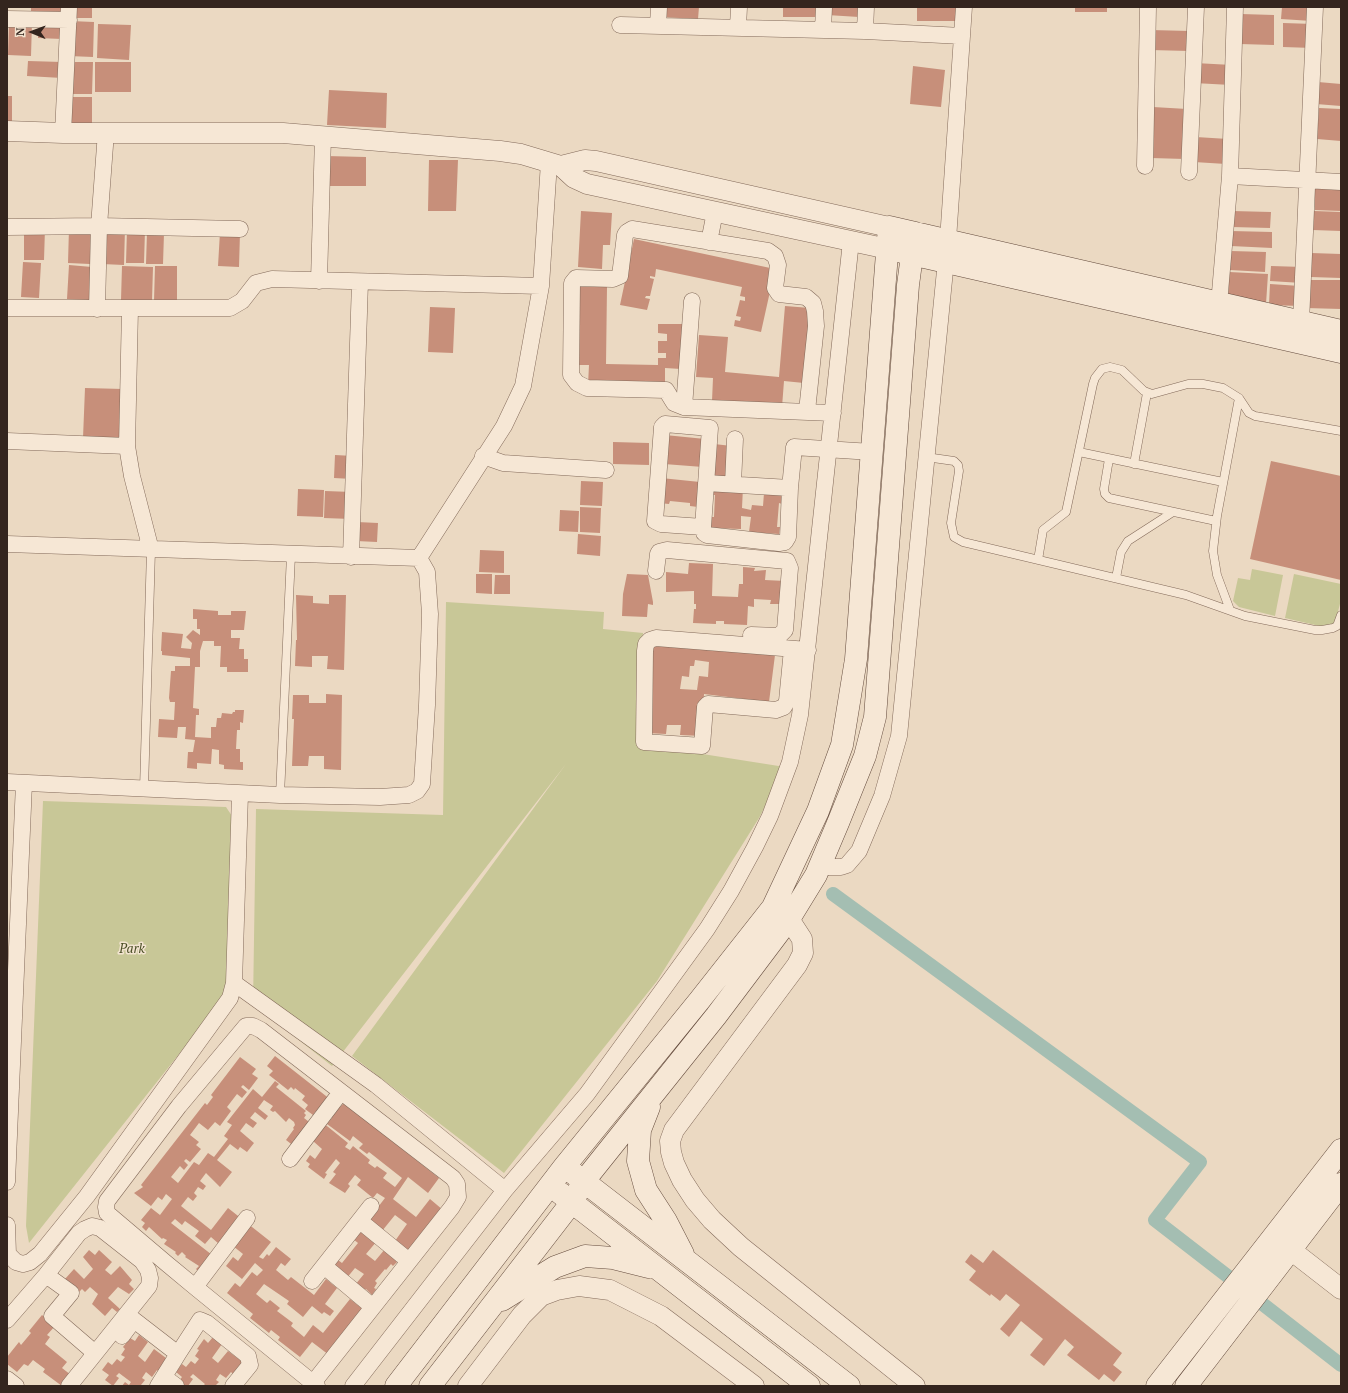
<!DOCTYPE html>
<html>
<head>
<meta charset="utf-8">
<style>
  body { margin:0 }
  #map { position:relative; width:1348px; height:1393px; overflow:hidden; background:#ebd9c2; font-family:"PT Serif",serif }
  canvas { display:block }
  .frame { position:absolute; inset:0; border:8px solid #34251e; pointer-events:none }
  .north { position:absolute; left:12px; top:12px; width:40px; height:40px; -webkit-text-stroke:3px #f3e4d1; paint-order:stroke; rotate:271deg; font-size:11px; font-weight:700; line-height:16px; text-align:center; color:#34251e }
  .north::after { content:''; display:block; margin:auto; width:14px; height:18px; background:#34251e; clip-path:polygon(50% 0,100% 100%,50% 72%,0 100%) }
</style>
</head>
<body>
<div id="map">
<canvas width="1348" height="1393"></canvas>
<div class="frame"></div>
<div class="north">N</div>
</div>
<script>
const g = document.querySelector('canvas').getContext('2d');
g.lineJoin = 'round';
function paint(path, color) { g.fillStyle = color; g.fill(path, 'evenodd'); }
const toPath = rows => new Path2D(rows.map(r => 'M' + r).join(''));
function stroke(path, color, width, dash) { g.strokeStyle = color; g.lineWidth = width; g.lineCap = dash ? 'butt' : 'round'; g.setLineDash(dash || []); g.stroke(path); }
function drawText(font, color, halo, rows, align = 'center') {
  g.font = font + ' "PT Serif",serif'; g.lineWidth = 3; g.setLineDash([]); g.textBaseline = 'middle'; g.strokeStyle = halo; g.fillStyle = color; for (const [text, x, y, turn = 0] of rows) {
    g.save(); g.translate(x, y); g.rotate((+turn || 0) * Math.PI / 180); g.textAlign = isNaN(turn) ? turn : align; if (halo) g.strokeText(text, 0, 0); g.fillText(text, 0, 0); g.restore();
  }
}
paint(toPath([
  [1252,569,1283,575,1275,616,1239,607,1233,601,1238,578,1250,580],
  [1294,574,1341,584,1341,600,1335,623,1324,627,1285,618],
  [446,602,604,612,603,629,643,633,639,744,785,767,759,818,657,981,504,1173,352,1056,566,764,332,1066,253,1004,256,809,443,815],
  [43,801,226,807,232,816,227,988,218,1005,29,1243,26,1226]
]), '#c8c797');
stroke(toPath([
  [833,894,1200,1162,1155,1220,1230,1278],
  [1260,1302,1341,1365]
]), '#a4beb2', 14);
paint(toPath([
  [31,7,66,7,66,16,31,15],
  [73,7,92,7,92,18,73,18],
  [662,7,699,7,698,19,662,17],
  [783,7,819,7,819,17,783,17],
  [827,7,859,7,859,17,827,15],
  [917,7,958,7,958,21,917,21],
  [1075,7,1107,7,1107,12,1075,12],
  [1282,7,1313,7,1312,21,1281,19],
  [1241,14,1274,15,1274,45,1240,44],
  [70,21,94,22,93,57,69,56],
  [9,22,32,23,31,56,8,55],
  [39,22,63,23,62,39,38,38],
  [1283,23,1313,24,1313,48,1283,47],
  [98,24,131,25,129,60,97,58],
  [1150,30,1190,31,1190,51,1150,50],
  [28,61,62,62,62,78,27,76],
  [70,62,93,62,92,94,70,94],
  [95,62,131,62,131,92,95,92],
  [1195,63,1232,65,1231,85,1194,83],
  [913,66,945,70,941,107,910,104],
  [1318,82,1341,84,1341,106,1316,104],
  [329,90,387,93,386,128,327,125],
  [7,96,12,96,12,121,7,121],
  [69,97,92,97,92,123,69,123],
  [1153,107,1187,109,1185,159,1151,158],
  [1319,108,1341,109,1341,141,1317,139],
  [1196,137,1228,139,1226,164,1194,162],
  [326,156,366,157,366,186,326,186],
  [429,160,458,160,456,211,428,211],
  [1315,184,1341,184,1341,211,1315,210],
  [581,211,612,213,610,245,603,245,602,269,578,267],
  [1232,211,1271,212,1270,228,1232,227],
  [1314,211,1341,212,1341,231,1313,230],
  [24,228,45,228,44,260,24,260],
  [69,228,91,228,90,264,68,263],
  [103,228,125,228,124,265,102,264],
  [127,229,145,230,144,263,126,263],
  [1231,231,1272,232,1272,248,1231,246],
  [147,232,164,233,163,264,146,264],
  [220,232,240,233,239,267,218,266],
  [634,239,775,269,761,332,734,326,735,320,740,321,741,317,736,316,740,300,745,301,745,297,740,296,742,287,656,269,655,277,650,276,650,278,654,279,650,296,646,296,645,298,650,299,647,310,620,305],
  [1231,251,1266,252,1265,272,1230,270],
  [1311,253,1341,254,1341,278,1311,277],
  [23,262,41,263,39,298,21,297],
  [69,265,92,267,90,300,67,299],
  [122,266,153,267,152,301,121,300],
  [155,266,177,266,177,302,154,301],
  [1271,266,1303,267,1302,283,1270,281],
  [1229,272,1268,274,1266,304,1228,302],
  [1307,280,1341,280,1341,309,1306,308],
  [1270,284,1300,286,1300,306,1269,305],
  [580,287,607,287,606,364,658,365,658,358,666,358,666,353,658,353,658,341,667,341,667,334,658,333,658,324,682,324,681,369,665,368,665,385,588,385,589,365,579,365],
  [785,306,810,308,804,383,784,381,782,407,712,401,713,378,696,377,699,335,728,337,725,372,779,377],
  [430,307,455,308,453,353,428,352],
  [85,388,123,389,122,439,83,438],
  [665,435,705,439,703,467,664,464],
  [613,442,649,443,649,465,613,464],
  [714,444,732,446,729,480,711,479],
  [335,455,353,456,352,479,334,478],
  [1271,461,1341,476,1341,580,1250,559],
  [661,478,700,482,698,507,690,506,690,503,670,501,669,504,659,503],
  [581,481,603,482,602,506,580,505],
  [713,486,743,487,742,508,751,510,752,505,763,506,764,493,782,495,782,504,779,503,777,527,780,527,779,534,749,532,751,517,741,516,741,529,710,528,711,517,714,517,715,495,712,495],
  [298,489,324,490,323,517,297,516],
  [325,491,352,492,351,519,324,518],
  [580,507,601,508,600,533,580,532],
  [560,510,579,511,578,532,559,531],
  [357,522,378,523,377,542,356,541],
  [578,534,601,536,600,556,577,554],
  [480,550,504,551,504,573,479,572],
  [689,563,713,564,712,596,738,597,739,584,743,584,743,567,755,568,754,571,766,570,765,580,785,581,784,604,770,604,771,600,754,599,754,607,748,606,747,625,724,624,724,621,716,621,716,624,693,623,694,609,696,609,696,604,694,604,694,591,666,592,666,572,688,574],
  [476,574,492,574,492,594,476,593],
  [627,574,648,575,653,602,653,605,648,604,647,617,622,616,623,594],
  [495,575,510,575,510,594,494,594],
  [296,595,313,596,313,603,329,604,329,595,346,595,344,670,327,669,328,656,312,656,312,667,295,666,296,640,297,640],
  [193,609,218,611,218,615,231,615,231,611,246,611,244,630,231,630,231,638,240,638,239,649,244,649,244,659,248,659,248,672,227,672,227,667,220,667,221,646,214,646,214,641,203,641,200,651,200,667,195,667,193,708,199,709,199,715,196,715,195,737,211,738,211,727,216,727,217,718,221,718,222,713,232,714,233,712,235,712,235,710,244,710,243,723,240,722,240,730,237,730,236,749,240,749,240,762,243,762,243,770,224,769,224,765,219,764,219,750,212,749,211,764,197,763,197,769,187,768,188,752,193,752,195,740,185,739,186,727,178,727,177,738,158,737,159,719,174,720,175,702,170,702,169,698,171,671,175,671,175,666,190,666,190,658,162,655,162,651,161,651,162,632,183,634,181,648,191,649,192,643,186,637,193,630,200,635,200,629,197,629,197,619,193,619],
  [652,644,775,655,769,702,704,694,702,736,680,735,681,725,667,725,666,734,647,733],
  [695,660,709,662,708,677,699,676,697,690,680,689,682,676,689,677,690,666,694,666],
  [326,694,342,695,341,770,324,769,324,756,309,756,308,766,292,766,294,719,292,719,293,695,309,695,309,703,326,703],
  [275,1056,340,1107,344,1103,439,1178,428,1193,408,1177,393,1199,416,1217,430,1199,443,1210,410,1253,395,1241,407,1224,395,1215,382,1231,366,1218,375,1211,385,1198,377,1193,373,1198,357,1185,361,1180,355,1175,348,1184,350,1186,345,1193,329,1183,336,1174,333,1172,340,1163,336,1159,325,1173,327,1174,324,1179,308,1167,310,1164,306,1161,310,1155,315,1159,322,1149,313,1141,295,1147,286,1140,294,1129,293,1128,295,1125,294,1122,289,1118,286,1122,275,1111,273,1112,270,1110,273,1106,264,1100,258,1108,268,1116,265,1120,255,1112,250,1118,257,1123,253,1128,246,1123,240,1131,254,1143,247,1152,240,1147,238,1150,230,1144,217,1160,232,1172,220,1187,206,1173,200,1181,206,1186,203,1190,198,1187,194,1193,197,1196,193,1201,188,1197,181,1206,211,1230,228,1208,271,1242,259,1257,263,1259,267,1254,269,1256,276,1247,291,1259,285,1266,281,1263,276,1270,288,1280,291,1277,314,1295,326,1279,337,1288,325,1304,334,1311,330,1316,324,1312,322,1314,312,1306,303,1317,287,1304,289,1301,264,1284,256,1294,267,1303,270,1300,280,1308,277,1311,293,1323,291,1326,304,1337,313,1325,323,1333,350,1299,364,1310,329,1355,312,1342,300,1357,278,1340,280,1337,271,1330,269,1333,250,1318,253,1314,227,1293,235,1283,240,1287,252,1272,257,1276,263,1270,255,1263,242,1279,226,1266,233,1257,238,1261,243,1254,223,1238,219,1244,211,1237,205,1244,195,1236,199,1231,185,1221,182,1225,175,1219,171,1223,216,1258,202,1275,196,1269,199,1266,185,1257,186,1256,182,1252,178,1256,175,1253,176,1252,164,1244,167,1240,163,1238,162,1239,149,1227,146,1231,142,1227,145,1223,141,1220,151,1208,160,1215,172,1199,166,1194,162,1200,158,1197,151,1206,134,1193,143,1187,141,1185,205,1103,207,1105,213,1097,211,1095,240,1057,256,1069,252,1074,258,1078,249,1090,243,1085,241,1087,247,1092,242,1098,237,1094,227,1107,231,1111,220,1126,215,1122,208,1130,199,1123,190,1135,199,1142,196,1145,201,1149,190,1162,186,1159,184,1161,188,1165,184,1170,180,1166,171,1177,178,1183,194,1162,199,1165,208,1153,214,1157,228,1139,224,1136,232,1125,227,1122,253,1089,262,1097,275,1081,279,1084,276,1087,306,1111,304,1113,306,1115,304,1118,313,1125,322,1122,348,1143,345,1147,350,1150,353,1146,370,1160,368,1163,375,1168,377,1166,387,1173,383,1178,395,1187,402,1178,369,1152,367,1154,359,1148,363,1144,353,1136,350,1141,327,1124,332,1118,327,1114,321,1115,316,1111,313,1115,305,1109,308,1105,302,1100,305,1096,295,1088,294,1090,291,1087,288,1090,269,1075,273,1071,267,1066],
  [360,1230,377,1241,366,1254,375,1261,385,1249,394,1256,393,1258,397,1262,393,1266,391,1264,386,1270,385,1269,375,1281,377,1283,374,1288,376,1289,372,1295,366,1289,363,1292,355,1285,364,1274,355,1268,346,1279,334,1265,338,1260,342,1263,358,1243,353,1239],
  [89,1250,95,1255,99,1250,112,1262,105,1270,111,1275,120,1266,132,1280,129,1284,134,1289,129,1294,118,1287,108,1298,120,1309,117,1312,112,1308,105,1316,92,1304,98,1294,90,1287,85,1292,82,1289,77,1294,65,1279,74,1269,84,1279,93,1269,83,1257],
  [993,1250,1122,1353,1113,1365,1122,1372,1114,1382,1104,1374,1099,1380,1067,1355,1074,1347,1065,1339,1044,1366,1030,1355,1043,1339,1021,1321,1009,1337,1000,1329,1020,1305,1006,1294,1000,1301,991,1294,990,1296,969,1280,976,1271,965,1262,971,1254,983,1263],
  [42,1315,55,1326,47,1335,50,1337,45,1344,67,1362,62,1368,71,1375,62,1386,43,1372,45,1369,33,1360,28,1366,24,1364,17,1372,7,1364,7,1357,19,1342,21,1345,31,1333,29,1331],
  [139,1335,148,1342,138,1356,145,1362,154,1349,170,1361,160,1373,157,1370,152,1377,146,1372,142,1378,145,1380,141,1385,142,1386,122,1386,125,1382,129,1385,131,1382,119,1373,116,1376,119,1378,113,1386,105,1380,109,1375,102,1370,108,1362,112,1365,117,1359,121,1362,125,1357,121,1355,125,1349,123,1347,130,1338,135,1341],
  [213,1337,222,1344,212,1358,218,1363,228,1351,244,1363,234,1375,231,1372,226,1378,220,1374,216,1380,219,1382,215,1386,203,1386,205,1384,193,1374,190,1377,193,1379,188,1386,185,1386,179,1381,182,1377,176,1372,182,1364,186,1367,191,1361,195,1364,199,1359,195,1356,199,1350,197,1349,204,1339,208,1343]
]), '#c78f7a');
const service = toPath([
  [1079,452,1223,482],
  [926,457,954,461,958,465,959,471,951,523,954,537,963,542,1186,595,1245,616,1315,630,1322,630,1333,628,1337,626,1341,615],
  [1109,459,1104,489,1105,494,1109,498,1216,521],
  [1134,464,1147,393],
  [1038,560,1043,530,1066,512,1093,384,1095,378,1102,369,1110,367,1122,370,1144,391,1152,394,1188,384,1203,384,1223,388,1239,398,1249,413,1255,416,1341,431],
  [1116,578,1121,552,1128,541,1173,512],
  [1230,610,1217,575,1213,551,1217,516,1239,398],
  [144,789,151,550],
  [280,795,291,555]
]);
const minor = toPath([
  [7,19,69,20],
  [620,25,865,31,962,36],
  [658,25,659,7],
  [738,27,739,7],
  [823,30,824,7],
  [865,31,866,7],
  [63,133,69,7],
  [1145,166,1148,7],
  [1189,172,1196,7],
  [1230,176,1341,182],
  [7,227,99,226,240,229],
  [709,242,715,212],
  [319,281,323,136],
  [1219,304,1230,176,1235,7],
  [7,308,230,308,242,301,256,283,272,279,541,286],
  [97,309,99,226,106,132],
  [130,309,127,446,132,476,151,550],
  [1301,322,1315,7],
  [684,407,692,301],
  [807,411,816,326,815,311,813,303,806,297,779,294,775,288,778,265,775,256,768,251,632,229,627,232,625,235,620,276,613,279,576,278,572,283,571,375,577,383,587,388,666,390,674,403,684,407,833,413],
  [7,441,127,446],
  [483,456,503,463,606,470],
  [706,483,790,488],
  [733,484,735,439],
  [703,527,661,524,655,521,662,427,665,424,710,428,703,527,704,533,707,535,779,543,785,542,788,537,790,488,794,447,872,452],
  [7,544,419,558,427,572,430,614,427,705,422,784,417,791,409,795,380,797,280,795,7,782],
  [351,557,360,282],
  [419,558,504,426,523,386,541,286,549,162],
  [656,571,658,554,659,552,667,550,787,561,790,568,785,630,779,636,751,635],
  [792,649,787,701,784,707,776,710,708,704,705,707,702,746,644,742,645,651,646,644,650,640,656,638,808,650],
  [819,867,841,867,847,865,859,851,882,796,899,736,948,240,964,7],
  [234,983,376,1085,505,1190,353,1386],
  [290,1159,341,1092],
  [7,1182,24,783],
  [505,1190,587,1094,707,929,731,891,755,847,770,816,790,762,800,715,851,241],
  [360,1221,409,1261],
  [7,1225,8,1254,16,1262,23,1264,30,1262,40,1254,87,1196,230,998,234,983,240,794],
  [324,1266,373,1307],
  [46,1275,71,1293,52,1316,95,1353],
  [312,1281,371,1206],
  [195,1287,247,1218],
  [7,1320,46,1275,79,1233,85,1229,92,1226,100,1228,142,1261,148,1270,150,1278,149,1286,69,1386],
  [122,1336,134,1320,178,1354,200,1320,207,1323,248,1356,250,1365,233,1386],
  [164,1377,176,1386],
  [7,1379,16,1386],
  [313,1383,452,1207,458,1197,457,1184,453,1178,261,1030,253,1026,246,1026,179,1106,107,1201,106,1207,107,1213,166,1263,195,1287,313,1383,317,1386],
  [158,1386,178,1354]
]);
const tertiary = toPath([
  [7,131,63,133,283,133,500,151,521,154,561,166,574,178,587,184,888,249],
  [561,166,585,160,596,161,889,227],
  [789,919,802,939,803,953,797,965,674,1130,670,1141,671,1152,674,1163,682,1180,695,1200,712,1220,741,1247,915,1386],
  [1278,1240,1341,1289],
  [468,1386,522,1315,541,1296,557,1290,579,1286,610,1290,661,1316,754,1386]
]);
const secondary = toPath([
  [898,251,1341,352],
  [649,1107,640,1130,638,1161,646,1190,666,1221,683,1254],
  [573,1173,849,1386],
  [560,1193,809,1386],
  [502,1300,555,1267,585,1256,613,1258,649,1267],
  [396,1386,564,1167,699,1001,773,907,818,811,842,745,856,659,889,227,1341,331],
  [430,1386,572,1202,584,1181,716,1016,789,919,816,875,838,823,865,756,875,717,908,285,915,233],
  [1157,1386,1341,1150],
  [1186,1386,1341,1184]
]);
stroke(service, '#836a5a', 9);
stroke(minor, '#836a5a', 17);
stroke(tertiary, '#836a5a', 21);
stroke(secondary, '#654c3e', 23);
stroke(service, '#f6e7d5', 8);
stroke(minor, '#f6e7d5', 16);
stroke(tertiary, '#f6e7d5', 20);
stroke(secondary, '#f6e7d5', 22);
drawText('italic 13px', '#4b4f26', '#f3e4d1', [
  ["Park",132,949]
]);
</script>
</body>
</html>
